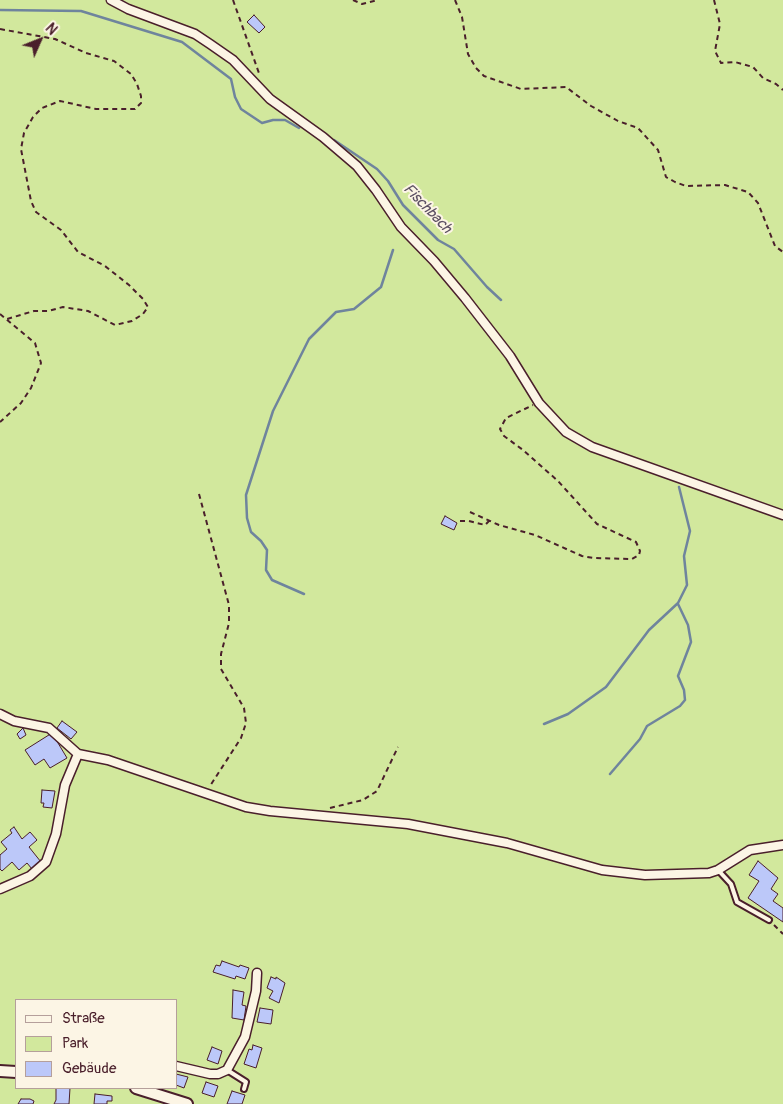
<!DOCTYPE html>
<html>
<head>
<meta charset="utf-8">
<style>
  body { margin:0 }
  #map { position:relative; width:783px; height:1104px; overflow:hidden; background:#e9e8eb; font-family:Pangolin,sans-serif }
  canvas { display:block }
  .legend { position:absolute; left:15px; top:999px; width:162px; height:90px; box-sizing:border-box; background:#fcf5e5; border:1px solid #b59f9b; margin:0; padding:6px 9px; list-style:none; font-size:15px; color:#4a1f2b }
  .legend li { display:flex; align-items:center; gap:10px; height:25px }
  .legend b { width:25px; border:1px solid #b59f9b }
  .north { position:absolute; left:15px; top:15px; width:50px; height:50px; -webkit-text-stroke:4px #fcf5e5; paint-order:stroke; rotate:46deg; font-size:14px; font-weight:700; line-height:20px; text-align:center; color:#4a1f2b }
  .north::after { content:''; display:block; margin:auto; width:18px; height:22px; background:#4a1f2b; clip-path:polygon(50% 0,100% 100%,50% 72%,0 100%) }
</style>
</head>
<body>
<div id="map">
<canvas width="783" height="1104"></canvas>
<ul class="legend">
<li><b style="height:6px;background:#fcf5e5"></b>Straße</li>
<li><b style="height:14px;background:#d2e89d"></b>Park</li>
<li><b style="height:14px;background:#bcc8f9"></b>Gebäude</li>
</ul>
<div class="north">N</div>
</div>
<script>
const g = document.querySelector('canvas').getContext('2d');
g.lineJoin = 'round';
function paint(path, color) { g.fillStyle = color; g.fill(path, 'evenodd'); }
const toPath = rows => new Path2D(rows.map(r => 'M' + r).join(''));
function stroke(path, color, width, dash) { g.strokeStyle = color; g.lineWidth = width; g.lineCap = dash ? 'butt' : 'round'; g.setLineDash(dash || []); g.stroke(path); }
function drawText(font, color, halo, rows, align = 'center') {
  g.font = font + ' Pangolin,sans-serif'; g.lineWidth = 4; g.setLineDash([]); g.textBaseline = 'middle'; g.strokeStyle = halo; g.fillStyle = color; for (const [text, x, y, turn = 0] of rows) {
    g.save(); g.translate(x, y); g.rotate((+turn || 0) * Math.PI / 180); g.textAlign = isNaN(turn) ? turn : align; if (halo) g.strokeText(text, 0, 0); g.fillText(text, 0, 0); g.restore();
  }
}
paint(toPath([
  [0,0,783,0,783,1104,0,1104],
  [16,1000,176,1000,176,1088,16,1088]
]), '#d2e89d');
stroke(toPath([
  [0,10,81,11,182,42,231,79,235,97,241,109,262,123,273,120,285,120,299,128],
  [334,140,377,169,388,181,403,205,438,240,454,249,487,287,501,300],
  [304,594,272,580,266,570,267,550,261,541,251,532,247,518,246,495,273,411,309,339,336,312,354,309,381,287,393,250],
  [544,724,568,714,606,687,649,630,678,603,687,585,684,556,690,531,679,487],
  [610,774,640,739,647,726,680,706,685,700,684,690,678,676,691,642,688,625,678,604]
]), '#6f849d', 2.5);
const building = toPath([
  [254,15,265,27,259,33,247,22,254,15],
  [445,516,457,523,454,530,441,524,445,516],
  [62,721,77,732,71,739,57,728,62,721],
  [23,728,26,735,20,739,17,734,23,728],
  [52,733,67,758,50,768,44,759,35,765,25,750,52,733],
  [42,790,55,791,52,808,43,807,44,803,41,803,42,790],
  [14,827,22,839,30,832,37,840,29,847,41,862,32,869,27,863,19,870,12,862,2,871,0,869,0,855,7,849,1,842,12,833,10,830,14,827],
  [758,861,778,878,771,889,778,894,773,901,783,908,783,922,748,898,759,881,749,875,758,861],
  [222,961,239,967,240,965,249,968,245,979,236,976,235,979,213,972,216,965,220,966,222,961],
  [271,977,276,979,276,977,285,983,279,1003,269,998,273,991,267,988,271,977],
  [233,990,244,992,242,1005,246,1006,244,1020,232,1018,233,990],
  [260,1008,273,1010,271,1024,257,1022,260,1008],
  [253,1045,262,1048,256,1068,244,1064,249,1049,252,1050,253,1045],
  [212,1047,222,1051,218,1064,207,1060,212,1047],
  [176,1074,188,1077,184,1088,176,1085,176,1074],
  [206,1082,218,1086,214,1097,202,1093,206,1082],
  [56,1088,70,1088,69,1104,54,1104,56,1100,56,1088],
  [232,1091,245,1095,242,1104,227,1104,232,1091],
  [95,1094,112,1096,112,1101,107,1101,107,1104,94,1104,95,1094],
  [21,1099,30,1099,34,1101,33,1104,18,1104,21,1099]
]);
paint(building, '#bcc8f9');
stroke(building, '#4a1f2b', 1);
const service = toPath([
  [718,870,731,884,737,902,769,920],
  [227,1070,246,1082,244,1089]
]);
const minor = toPath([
  [111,0,128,9,195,34,210,44,233,60,270,99,323,137,357,166,376,190,401,227,434,261,465,298,510,356,539,403,566,432,592,447,783,515],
  [0,714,14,721,49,728,78,754,108,760,246,807,270,811,408,824,507,843,602,870,645,875,709,873,718,870,750,850,783,845],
  [0,889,30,876,46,862,56,834,65,785,78,754],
  [176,1066,210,1074,218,1074,227,1070,245,1037,256,991,257,973]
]);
const tertiary = toPath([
  [0,1071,16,1072],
  [136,1088,187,1104]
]);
stroke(service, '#4a1f2b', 8);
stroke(minor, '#4a1f2b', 11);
stroke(tertiary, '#4a1f2b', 14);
stroke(toPath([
  [233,0,260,76],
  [353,0,362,4,378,0],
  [455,0,462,17,468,54,476,68,484,76,521,89,566,87,591,106,618,121,638,128,658,150,666,177,675,182,686,186,725,185,748,192,758,203,775,246,783,252],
  [714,0,720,24,715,51,721,63,735,62,753,67,763,78,776,84,783,90],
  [0,29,55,39,86,53,114,61,131,74,137,84,141,96,141,103,135,109,96,109,60,101,42,108,33,117,24,133,21,149,31,201,36,212,61,230,78,252,105,266,129,285,143,299,148,307,143,314,132,321,115,325,88,311,63,307,48,311,34,311,7,319],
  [0,314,35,343,41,363,31,388,21,403,0,422],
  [199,494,229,605,229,623,221,654,221,669,244,708,246,723,241,738,210,786],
  [470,512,499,525,535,535,582,556,593,558,632,559,639,555,640,551,636,542,597,524,558,481,523,450,504,436,500,429,506,418,533,405],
  [460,521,469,521,485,525,489,521],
  [330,808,363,800,377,791,398,747],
  [774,925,783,934]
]), '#4a1f2b', 2, [5, 4]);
stroke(service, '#fcf5e5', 4);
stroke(minor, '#fcf5e5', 8);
stroke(tertiary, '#fcf5e5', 10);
drawText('italic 15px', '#5d5164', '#fcf5e5', [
  ["Fischbach",427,209,46]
]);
</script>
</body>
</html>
